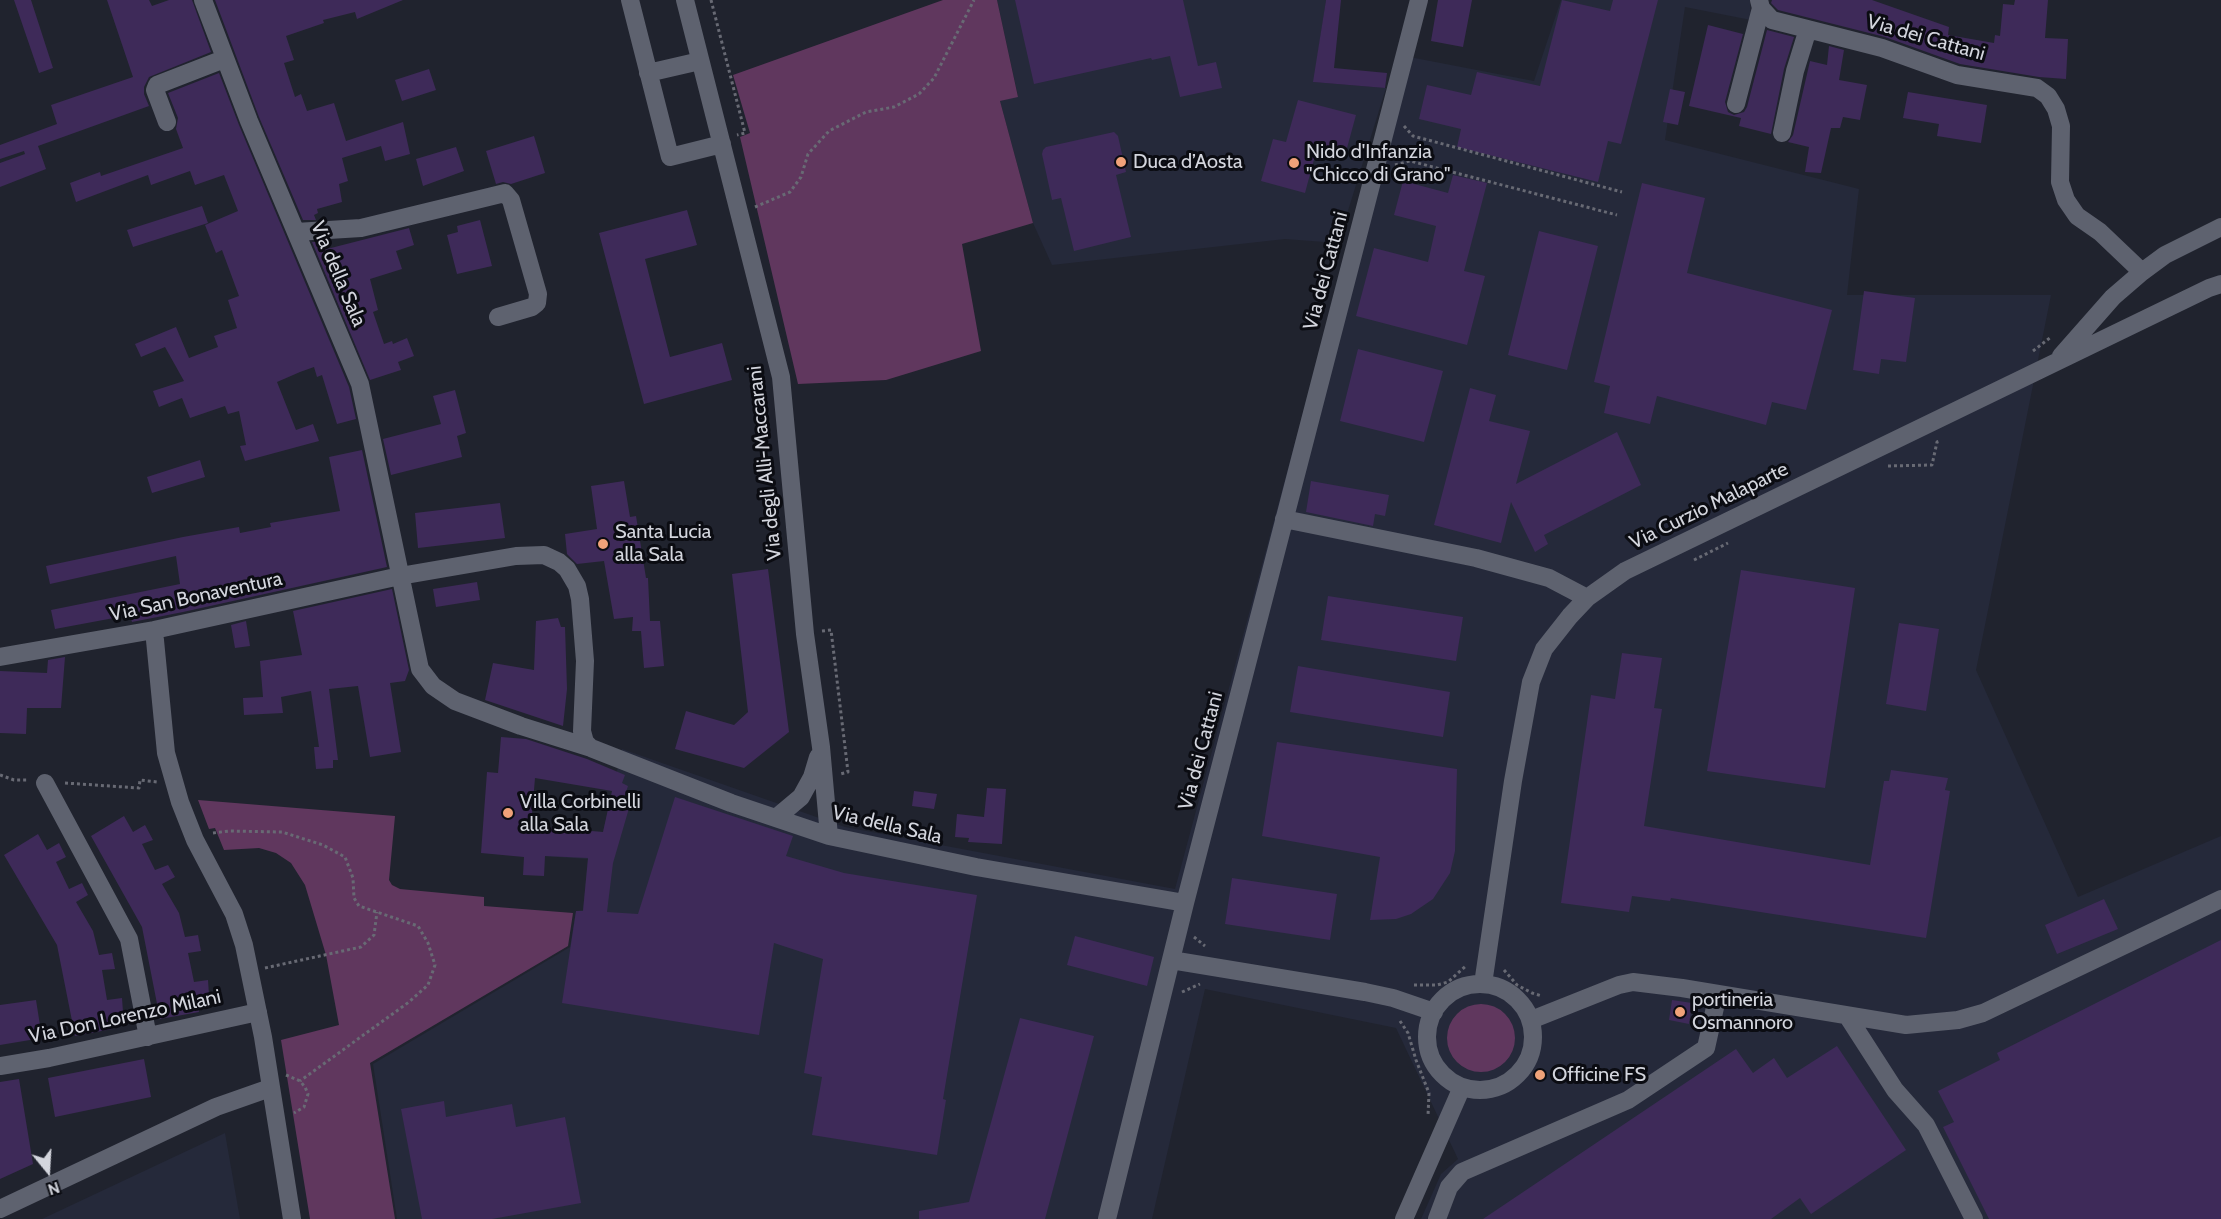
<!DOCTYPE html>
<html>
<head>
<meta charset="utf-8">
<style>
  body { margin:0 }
  #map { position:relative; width:2221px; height:1219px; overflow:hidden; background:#20232e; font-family:Cabin,sans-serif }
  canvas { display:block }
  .north { position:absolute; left:18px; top:1141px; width:60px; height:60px; -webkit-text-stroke:4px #0b0c12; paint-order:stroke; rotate:162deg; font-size:16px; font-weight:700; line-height:24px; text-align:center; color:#d3d5dd }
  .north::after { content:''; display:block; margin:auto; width:21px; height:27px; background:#d3d5dd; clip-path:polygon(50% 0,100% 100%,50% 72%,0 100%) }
</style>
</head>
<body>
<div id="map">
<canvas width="2221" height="1219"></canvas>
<div class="north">N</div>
</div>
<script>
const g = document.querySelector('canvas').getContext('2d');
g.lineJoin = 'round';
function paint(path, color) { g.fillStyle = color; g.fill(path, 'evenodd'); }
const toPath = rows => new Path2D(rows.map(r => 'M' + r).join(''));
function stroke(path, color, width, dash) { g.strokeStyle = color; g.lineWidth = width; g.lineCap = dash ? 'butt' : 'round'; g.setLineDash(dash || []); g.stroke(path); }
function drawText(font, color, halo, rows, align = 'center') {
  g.font = font + ' Cabin,sans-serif'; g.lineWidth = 6; g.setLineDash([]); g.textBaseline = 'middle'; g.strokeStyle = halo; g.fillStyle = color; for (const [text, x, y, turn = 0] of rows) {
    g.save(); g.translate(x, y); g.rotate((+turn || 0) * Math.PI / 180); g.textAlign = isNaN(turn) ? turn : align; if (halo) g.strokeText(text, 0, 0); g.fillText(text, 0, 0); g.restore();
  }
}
paint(toPath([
  [997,0,1326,0,1314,82,1386,88,1338,243,1285,239,1052,265,1033,223,1000,101,1018,96],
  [1561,0,1750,0,1751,20,1685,7,1665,140,1859,189,1847,295,2051,295,1976,670,2078,897,2221,836,2221,1219,1421,1219,1441,1174,1458,1159,1396,1028,1205,989,1152,1219,397,1219,373,1064,570,947,576,911,583,910,588,859,542,856,544,827,603,832,622,749,845,827,1175,889,1399,55,1534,81],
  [225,1133,240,1219,42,1219]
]), '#25293a');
paint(toPath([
  [943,0,997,0,1018,97,1000,101,1033,223,962,244,981,351,886,380,798,384,740,137,750,133,733,75],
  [198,800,395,816,389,880,392,885,400,889,484,897,484,906,573,913,568,946,370,1063,395,1219,310,1219,281,1040,339,1025,326,955,305,885,291,863,276,853,259,848,224,850,215,828,209,829],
  '1447 1038a34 34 0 1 1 68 0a34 34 0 1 1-68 0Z'
]), '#60375e');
paint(toPath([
  [14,0,31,0,53,68,39,73],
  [107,0,149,0,152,6,169,0,192,0,211,52,149,77,144,87,144,94,149,106,38,146,46,169,0,187,0,163,25,154,24,151,0,159,0,145,57,124,51,105,133,77],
  [215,0,403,0,357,19,355,12,323,20,324,23,286,36,294,60,284,63,295,97,301,94,307,111,334,103,346,141,403,122,410,154,385,161,381,146,342,158,348,181,339,184,342,202,317,209,318,213,314,215,316,220,303,220,259,117],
  [1015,0,1183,0,1198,66,1216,62,1222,88,1180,97,1170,56,1152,60,1151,58,1034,84],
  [1326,0,1341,0,1334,68,1387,73,1385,88,1313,82],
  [1438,0,1472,0,1463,47,1431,41],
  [1562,0,1610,11,1613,0,1658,0,1621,144,1608,141,1598,182,1457,147,1461,129,1419,119,1427,85,1471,95,1477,72,1540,86],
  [1772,0,1872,0,1949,27,1948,35,1994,43,1995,35,2000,36,2003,4,2014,5,2015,0,2048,0,2045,38,2068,39,2066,79,2039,77,1960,64,1885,37,1778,10,1771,3],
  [1708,25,1743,34,1725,102,1728,112,1734,115,1744,112,1747,107,1767,30,1794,37,1784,69,1771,134,1739,126,1741,118,1689,106],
  [1829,46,1844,50,1839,80,1867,85,1860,120,1843,117,1840,128,1831,128,1821,173,1805,172,1809,147,1788,142,1793,135,1810,61,1827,65],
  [429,69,436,90,402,101,395,80],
  [219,73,239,125,349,387,356,419,337,424,322,375,317,377,314,367,300,372,277,382,296,430,313,424,319,441,245,461,240,446,246,445,239,411,228,414,225,406,190,418,182,398,159,407,153,391,184,381,165,347,141,357,135,344,176,327,189,358,218,347,214,336,237,328,228,300,239,296,222,250,216,253,205,225,238,211,224,175,195,185,190,171,151,185,148,175,76,202,70,183,100,172,101,176,183,148,176,129,178,118,168,93],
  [1670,89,1685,92,1678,125,1663,122],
  [1908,92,1987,105,1981,143,1937,136,1939,124,1903,118],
  [1298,100,1356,115,1344,159,1316,152,1305,193,1261,181,1273,139,1286,142],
  [1114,132,1118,136,1126,172,1116,175,1131,237,1074,251,1061,198,1052,200,1042,154,1043,150,1046,147],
  [534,136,545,173,511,184,503,182,496,184,486,151],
  [456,147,464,171,423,186,416,159],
  [1453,175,1487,183,1464,271,1485,276,1467,345,1356,316,1374,248,1428,262,1436,226,1394,215,1403,181,1448,193],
  [1642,183,1705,198,1687,273,1832,310,1806,410,1772,402,1766,425,1657,396,1650,424,1604,413,1610,386,1594,382],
  [202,206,208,223,133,247,127,230],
  [687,210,697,245,645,259,664,334,670,357,722,343,732,380,644,404,599,233],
  [480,220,492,266,457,274,447,235,458,232,457,226],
  [409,228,414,245,396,251,402,269,370,279,378,310,373,312,384,344,392,341,393,344,407,338,414,356,398,362,401,370,370,380,312,242,324,242,327,249],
  [1539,231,1598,246,1567,370,1508,355],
  [1864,291,1915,298,1906,362,1881,359,1879,374,1853,370],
  [1358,349,1443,371,1424,442,1340,421],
  [1470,388,1496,395,1489,421,1530,431,1516,484,1617,432,1641,485,1544,535,1548,544,1535,552,1511,502,1501,543,1434,525],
  [455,390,466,433,457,436,462,457,391,475,383,439,441,424,433,396],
  [362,450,387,567,183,612,132,622,130,615,55,629,51,610,180,584,176,556,50,584,46,566,183,537,239,527,240,533,271,527,270,523,340,511,329,457],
  [200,460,205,477,152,493,147,477],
  [624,481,630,517,636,516,646,578,648,578,650,621,660,621,664,666,644,668,641,631,632,631,633,617,614,619,604,561,577,564,567,554,565,534,597,529,591,486],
  [1311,481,1389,495,1385,516,1375,514,1373,526,1306,512],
  [500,503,505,538,418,548,415,513],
  [768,569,789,732,744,768,675,749,686,711,734,725,748,712,732,574],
  [1741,570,1855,588,1825,788,1707,771],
  [477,582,480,600,436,607,433,589],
  [392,589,409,670,405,681,390,683,401,752,370,757,358,686,329,689,338,760,333,760,333,768,316,769,314,747,319,747,311,691,281,697,283,713,244,715,243,698,263,697,260,661,302,655,293,611],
  [1328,596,1463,617,1456,661,1321,640],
  [558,618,561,627,565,627,567,689,563,726,485,700,493,663,534,670,536,621],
  [246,621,250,646,235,648,231,625],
  [1899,623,1939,629,1926,711,1886,704],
  [1622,653,1662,658,1654,708,1662,709,1644,826,1870,865,1884,781,1889,781,1891,770,1948,778,1945,790,1950,791,1926,938,1671,898,1670,901,1632,896,1629,912,1561,903,1591,695,1615,699],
  [65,657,61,708,27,708,26,734,0,733,0,671,47,673,48,660],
  [1298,666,1450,692,1443,737,1290,712],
  [501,737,526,739,587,759,625,775,622,783,628,786,625,795,632,798,613,863,607,912,638,914,675,797,793,836,786,856,844,873,977,895,943,1099,946,1100,937,1155,812,1135,822,1077,804,1073,823,959,774,943,759,1035,562,1003,576,911,583,911,588,858,545,856,544,876,523,875,524,857,481,853,487,772,498,773],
  [535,778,612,791,603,832,531,826],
  [1277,742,1457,769,1455,851,1450,873,1433,899,1411,914,1396,919,1370,920,1380,857,1262,836],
  [987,788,1006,789,1002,844,968,842,969,838,955,837,957,814,984,817],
  [914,791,937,794,934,809,912,806],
  [124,816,133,832,145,825,153,840,142,844,155,870,168,865,175,877,162,884,179,913,185,937,198,935,201,951,188,953,194,982,208,980,209,995,196,997,199,1012,160,1019,142,927,91,836],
  [38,834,47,850,59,843,66,857,56,862,69,889,82,883,88,895,76,902,93,931,99,955,112,953,115,969,102,970,107,1000,122,998,123,1012,110,1014,112,1029,75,1036,57,945,4,855],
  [1232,878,1337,894,1330,940,1225,924],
  [2104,899,2118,929,2057,954,2045,925],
  [1075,936,1154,957,1147,986,1067,965],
  [2221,940,2221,1219,1989,1219,1943,1127,1954,1122,1938,1091,2000,1060,1997,1053],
  [36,1000,42,1038,0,1045,0,1005],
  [1672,1000,1692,1003,1689,1024,1669,1020],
  [1020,1018,1094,1036,1045,1219,919,1219,919,1211,969,1202],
  [1837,1046,1906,1150,1811,1214,1800,1198,1771,1219,1483,1219,1736,1049,1753,1073,1774,1058,1787,1078],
  [144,1059,151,1097,55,1117,48,1078],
  [19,1079,33,1164,0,1179,0,1082],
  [444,1101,446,1117,512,1104,516,1127,565,1117,581,1203,492,1219,422,1219,401,1109]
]), '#3e2a59');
stroke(toPath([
  [711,0,745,133,737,135],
  [1404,126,1413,136,1622,192],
  [1395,165,1410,161,1617,215],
  [755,207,790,192,801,177,808,154,829,131,866,112,894,107,919,94,934,78,974,0],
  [2033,351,2051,337],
  [1888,466,1932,465,1937,442,1940,441],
  [1694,560,1728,543],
  [822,631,831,630,848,772,840,774],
  [0,775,14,780,29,780],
  [65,783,139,788,140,780,157,782],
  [213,833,229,831,282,832,323,845,345,857,353,878,354,898,359,906,418,926,428,943,435,965,428,985,409,1002,300,1081],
  [1194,937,1205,946],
  [265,968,361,947,374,935,377,912],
  [1504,970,1517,985,1532,993,1542,996],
  [1414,985,1437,985,1448,982,1467,965],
  [1182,992,1200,984],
  [1400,1021,1408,1033,1416,1060,1429,1093,1428,1116],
  [286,1075,300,1081,305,1087,308,1094,304,1107,294,1113]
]), '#686a74', 3, [3, 3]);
stroke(toPath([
  [203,0,249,121,360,384,420,669,433,686,455,701,521,726,591,748,731,803,829,836,976,867,1185,903],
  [630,0,670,157,722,144],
  [685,0,781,377,805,634,821,747,829,836],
  [1759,0,1761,8,1772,20,1882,48,1957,75,2037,88,2048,96,2056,109,2061,126,2060,182,2066,200,2077,216,2100,232,2142,272],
  [648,73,700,61],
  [1736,104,1761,8],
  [167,122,155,90,157,85,224,59],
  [1782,133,1795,71,1808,29],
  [296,232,361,228,505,193,511,200,538,294,537,303,532,307,498,317],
  [2061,356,2113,297,2142,272,2165,255,2221,227],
  [1284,519,1476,558,1549,578,1587,598],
  [154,630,166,753,180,802,195,840,234,914,244,945,263,1037,292,1219],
  [0,657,154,630,400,576,516,556,544,555,559,562,567,569,577,586,580,599,585,661,582,731,585,742,591,748],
  [45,783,129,939,148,1037],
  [776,818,801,797,812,777,818,757],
  [1171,960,1365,992,1393,998,1434,1012],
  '1427 1037a53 53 0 1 1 106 0a53 53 0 1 1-106 0Z',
  [1483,984,1513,781,1531,682,1544,649,1570,616,1587,598,1625,571,2209,288,2221,284],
  [1848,1017,1895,1090,1926,1125,1974,1219],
  [1531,1020,1619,985,1633,982,1682,988,1906,1025,1958,1020,1983,1013,2221,899],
  [0,1066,49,1058,258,1012],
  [0,1209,216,1107,270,1088],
  [1107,1219,1185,903,1419,0],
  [1404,1219,1462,1087],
  [1437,1219,1449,1187,1462,1172,1628,1100,1706,1048,1718,994]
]), '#5e626f', 18);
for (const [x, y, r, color] of [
  [1121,162,6,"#f0a279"],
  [1294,163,6,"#f0a279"],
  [603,544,6,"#f0a279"],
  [508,813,6,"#f0a279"],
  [1680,1012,6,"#f0a279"],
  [1540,1075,6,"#f0a279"]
]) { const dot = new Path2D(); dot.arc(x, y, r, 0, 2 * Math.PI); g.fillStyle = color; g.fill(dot); stroke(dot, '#0b0c12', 2); }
drawText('20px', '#d3d5dd', '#0b0c12', [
  ["Via dei Cattani",1926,38,16],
  ["Via dei Cattani",1326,271,-75],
  ["Via della Sala",338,274,67],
  ["Via degli Alli-Maccarani",765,463,-96],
  ["Via Curzio Malaparte",1709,506,-26],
  ["Via San Bonaventura",196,597,-12],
  ["Via dei Cattani",1201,751,-75],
  ["Via della Sala",887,825,13],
  ["Via Don Lorenzo Milani",125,1017,-12]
]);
drawText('20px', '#d3d5dd', '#0b0c12', [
  ["Nido d'Infanzia",1306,152],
  ["\"Chicco di Grano\"",1306,175],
  ["Duca d’Aosta",1133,162],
  ["Santa Lucia",615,532],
  ["alla Sala",615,555],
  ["Villa Corbinelli",520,802],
  ["alla Sala",520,825],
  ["portineria",1692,1000],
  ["Osmannoro",1692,1023],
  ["Officine FS",1552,1075]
], 'left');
</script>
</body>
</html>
